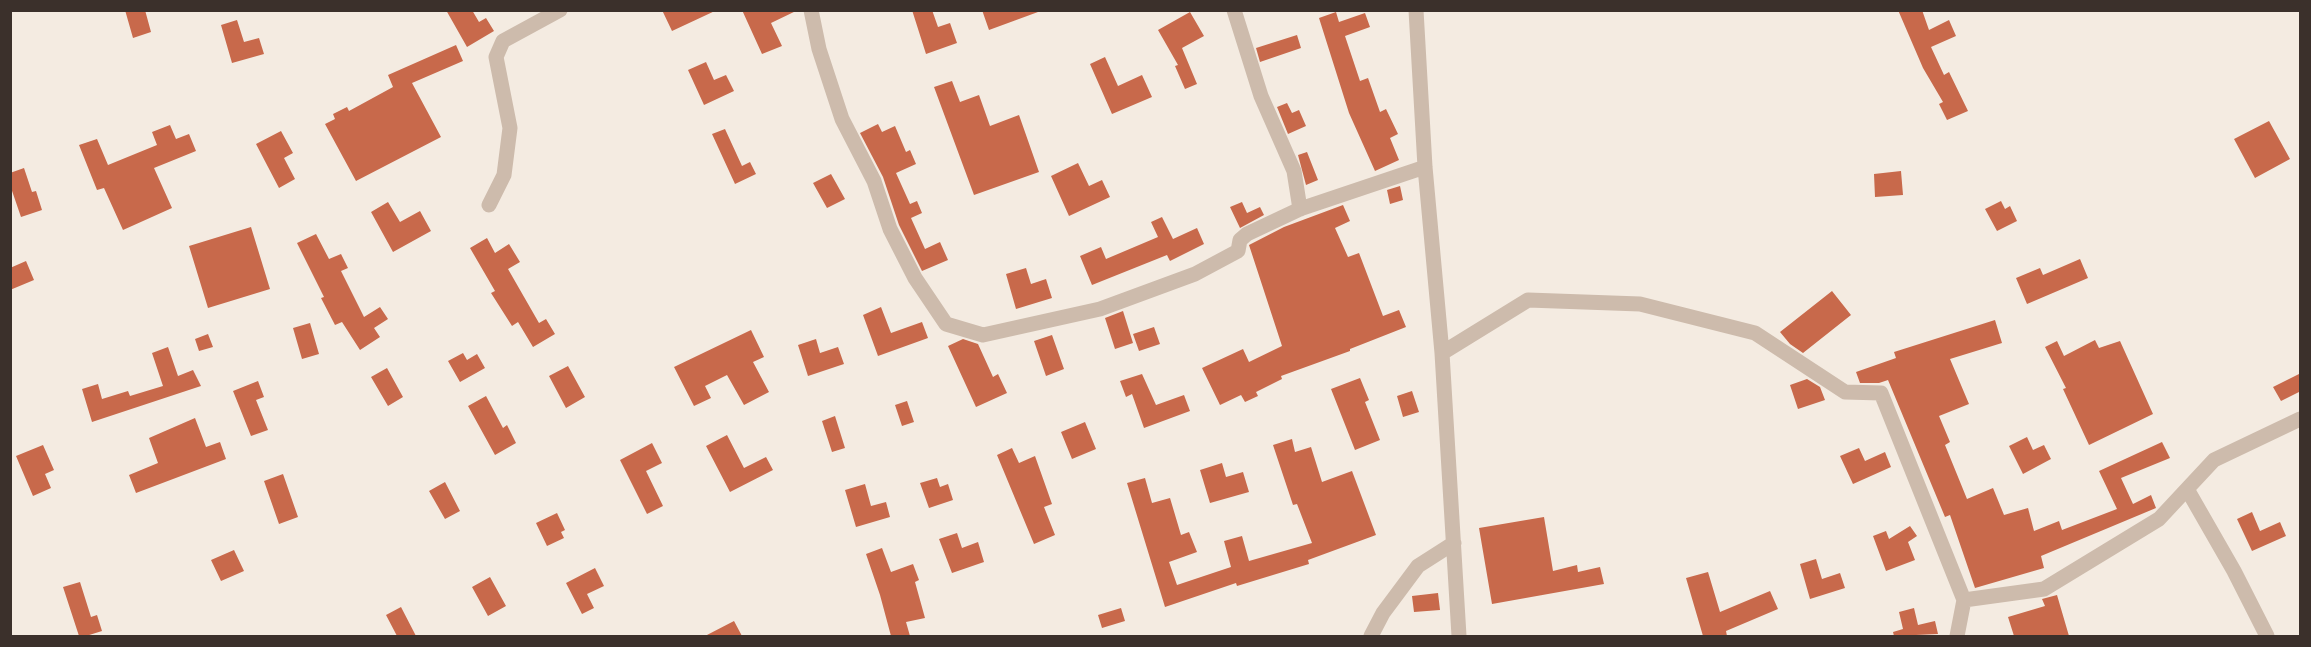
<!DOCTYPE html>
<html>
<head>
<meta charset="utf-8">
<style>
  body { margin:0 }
  #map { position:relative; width:2311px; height:647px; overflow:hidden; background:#f4ebe1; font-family:"DejaVu Sans",sans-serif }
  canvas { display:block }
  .frame { position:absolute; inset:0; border:12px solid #3b302b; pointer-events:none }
</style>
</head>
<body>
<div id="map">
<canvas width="2311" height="647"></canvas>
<div class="frame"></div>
</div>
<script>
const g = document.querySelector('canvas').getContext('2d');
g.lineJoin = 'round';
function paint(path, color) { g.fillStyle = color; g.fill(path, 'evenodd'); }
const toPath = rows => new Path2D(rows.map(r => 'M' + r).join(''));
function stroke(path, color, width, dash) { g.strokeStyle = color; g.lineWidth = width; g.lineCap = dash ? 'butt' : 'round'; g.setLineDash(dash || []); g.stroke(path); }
paint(toPath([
  [125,10,145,10,151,32,133,38],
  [446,10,472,10,479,22,486,18,494,31,467,47],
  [662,10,717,10,672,31],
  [742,10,798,10,771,23,782,46,762,54],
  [912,10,932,10,938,27,950,23,957,43,926,54],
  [982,10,1037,10,1038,12,989,30],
  [1898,10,1922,10,1929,30,1949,20,1956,36,1931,47,1944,75,1949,72,1968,111,1947,120,1939,104,1943,102,1923,68],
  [1190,12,1204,36,1182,48,1197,84,1185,89,1175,66,1178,65,1158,30],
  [1336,12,1339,22,1365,13,1370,27,1345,36,1360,81,1368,78,1380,112,1386,109,1398,134,1390,138,1399,160,1375,171,1349,113,1319,18],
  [237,20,244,42,259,38,264,54,232,63,221,25],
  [1297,35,1301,48,1260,62,1256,48],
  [456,45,463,61,412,83,441,137,356,181,325,124,335,119,333,114,347,107,349,111,393,87,388,75],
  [1105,57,1118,86,1142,75,1152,97,1112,114,1090,64],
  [706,62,714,80,726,75,734,91,704,105,688,70],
  [952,81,960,102,979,95,990,126,1019,115,1039,172,974,195,934,87],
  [1287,103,1292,113,1299,110,1306,126,1288,134,1277,107],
  [2269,121,2290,159,2255,178,2234,139],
  [878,124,882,132,895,126,906,152,910,150,916,164,896,173,910,204,917,201,922,213,911,218,925,249,940,242,948,260,922,271,899,225,883,177,860,133],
  [170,125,176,139,189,134,196,151,154,168,172,208,123,230,104,188,97,190,79,145,97,139,108,165,157,145,152,132],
  [725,129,742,166,750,162,756,174,735,184,712,134],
  [281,131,293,153,284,158,295,179,279,188,256,144],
  [1307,152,1318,180,1306,185,1298,155],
  [1078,163,1089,186,1102,180,1110,197,1069,216,1051,176],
  [24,168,32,192,36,191,42,210,21,217,10,185,10,173],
  [1901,171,1903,195,1875,197,1874,174],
  [831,174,845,199,827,208,813,183],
  [1400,186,1403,200,1390,204,1387,190],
  [2001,201,2005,209,2010,206,2017,221,1997,231,1985,209],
  [388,202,400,222,420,211,431,231,393,252,371,212],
  [1242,202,1247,213,1260,207,1264,215,1240,228,1230,207],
  [1343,205,1350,221,1335,228,1348,257,1359,253,1383,316,1399,310,1406,327,1350,349,1350,351,1281,376,1282,379,1256,392,1258,396,1245,402,1241,395,1220,405,1202,368,1243,349,1249,362,1282,346,1249,245,1284,227],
  [1162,217,1173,239,1197,228,1204,244,1170,261,1167,255,1092,285,1080,256,1101,247,1106,259,1158,237,1151,222],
  [251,227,270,289,208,308,189,246],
  [316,234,329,259,341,254,348,268,341,271,364,317,380,307,388,319,374,328,380,337,360,350,342,322,335,325,321,298,324,297,297,243],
  [487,238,495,253,509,244,520,262,508,269,539,323,546,319,555,334,533,347,518,322,512,326,491,293,495,291,470,248],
  [2080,259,2088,278,2027,304,2016,278,2040,268,2043,275],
  [26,261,34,280,10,290,10,268],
  [1026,268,1031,284,1046,279,1052,298,1016,309,1006,274],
  [1832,291,1851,315,1803,353,1790,344,1780,332],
  [881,307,891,333,922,322,928,338,878,356,863,315],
  [1123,311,1133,343,1115,349,1105,318],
  [1995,320,2002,343,1950,359,1969,404,1939,416,1950,442,1945,445,1967,499,1993,488,2004,515,2028,508,2034,531,2059,521,2062,530,2117,509,2099,471,2162,442,2170,458,2121,478,2133,504,2151,495,2156,508,2041,556,2044,568,1975,588,1950,515,1945,517,1888,380,1879,383,1860,383,1856,372,1896,358,1894,352],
  [310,323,319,354,302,359,293,328],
  [1154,327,1160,344,1139,351,1133,334],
  [751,330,764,357,753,362,769,392,744,405,727,375,705,386,711,398,694,406,674,367],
  [208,334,213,347,199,351,195,339],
  [1052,335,1064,369,1046,376,1034,341],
  [816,339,820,353,838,347,844,364,808,376,798,345],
  [963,339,978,344,993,377,998,374,1007,393,976,407,948,346],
  [2095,340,2099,348,2120,341,2153,414,2089,445,2063,389,2066,388,2045,347,2057,341,2064,356],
  [168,347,178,376,193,370,201,386,92,422,82,389,98,384,102,399,128,391,130,396,163,386,152,353],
  [463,353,467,360,477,354,485,368,460,382,448,361],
  [568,366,585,397,566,408,549,376],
  [387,368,403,397,388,406,371,377],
  [2301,373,2301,391,2281,401,2273,387],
  [1142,374,1156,405,1184,395,1190,411,1144,428,1132,394,1126,397,1120,381],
  [1360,378,1369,400,1365,402,1380,440,1355,450,1331,389],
  [1807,379,1820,387,1825,400,1798,409,1790,385],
  [258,381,264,397,256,400,268,430,251,436,233,391],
  [1412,391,1419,412,1403,417,1397,396],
  [486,396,503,428,507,425,516,443,495,455,468,406],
  [907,401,914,422,902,426,895,405],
  [835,416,845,448,832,452,822,421],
  [195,418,206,447,220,442,226,459,136,493,129,475,158,463,149,438],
  [1085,422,1096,449,1072,459,1061,432],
  [727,435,744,468,766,457,773,470,730,492,706,446],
  [2027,437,2033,450,2044,445,2051,459,2023,474,2009,446],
  [1292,439,1295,452,1311,447,1322,482,1352,471,1376,535,1308,560,1309,564,1237,586,1236,583,1165,607,1127,483,1145,478,1152,503,1170,498,1181,535,1189,532,1197,552,1169,562,1177,585,1231,567,1224,541,1242,536,1249,561,1312,543,1297,504,1293,505,1273,445],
  [652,443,662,463,646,471,663,506,647,514,620,460],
  [43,445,54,470,45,474,51,488,33,496,16,456],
  [1012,448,1019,463,1035,456,1052,504,1044,507,1055,535,1034,544,997,455],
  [1859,448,1865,461,1885,452,1891,467,1853,484,1840,456],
  [1222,463,1226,477,1243,472,1249,492,1210,503,1200,470],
  [283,474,298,517,279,524,264,481],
  [937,478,940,487,948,484,953,500,929,508,920,483],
  [445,482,460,511,445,519,429,491],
  [865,484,871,506,886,502,890,517,856,527,845,490],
  [2252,512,2260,531,2280,522,2286,536,2252,551,2237,519],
  [557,513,565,530,561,532,564,538,547,546,536,523],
  [1544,517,1553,571,1577,565,1578,572,1600,567,1604,584,1492,604,1479,528],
  [1910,526,1917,536,1908,542,1915,560,1886,571,1873,536,1886,531,1889,539],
  [957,533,962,548,978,542,984,562,952,573,939,539],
  [882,548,891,572,913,564,919,580,915,582,925,618,906,622,910,636,891,636,880,595,866,554],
  [234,550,244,571,221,581,211,560],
  [1816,559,1822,579,1840,573,1845,588,1810,599,1800,564],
  [595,568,604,586,587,594,594,608,582,614,566,583],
  [1708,572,1720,612,1770,591,1778,609,1726,631,1727,636,1703,636,1686,578],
  [490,577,506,606,488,616,472,587],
  [80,582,91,617,97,615,102,631,86,636,79,636,63,587],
  [1438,593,1440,610,1414,612,1412,596],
  [2057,595,2069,636,2014,636,2008,617,2045,606,2042,599],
  [401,607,416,636,397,636,386,615],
  [1121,608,1125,621,1102,628,1098,615],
  [1914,608,1918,625,1935,621,1938,634,1894,636,1893,632,1903,629,1899,612],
  [734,621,742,636,705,636]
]), '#c8694b');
stroke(toPath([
  [811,10,819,49,842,119,874,181,890,229,915,278,946,324,983,335,1100,309,1195,274,1238,251,1240,240,1247,234,1300,209,1425,167],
  [1234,10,1261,96,1294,171,1300,209],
  [1416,10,1425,167,1442,353,1459,636],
  [489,205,504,175,510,128,496,57,503,41,560,10],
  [1442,353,1528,300,1640,304,1755,333,1845,392,1881,393,1964,600,2044,589,2159,519,2214,460,2300,419],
  [2187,489,2234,571,2267,636],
  [1371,636,1383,613,1418,566,1454,543],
  [1957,636,1964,600]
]), '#cdbbac', 15);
</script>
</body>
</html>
